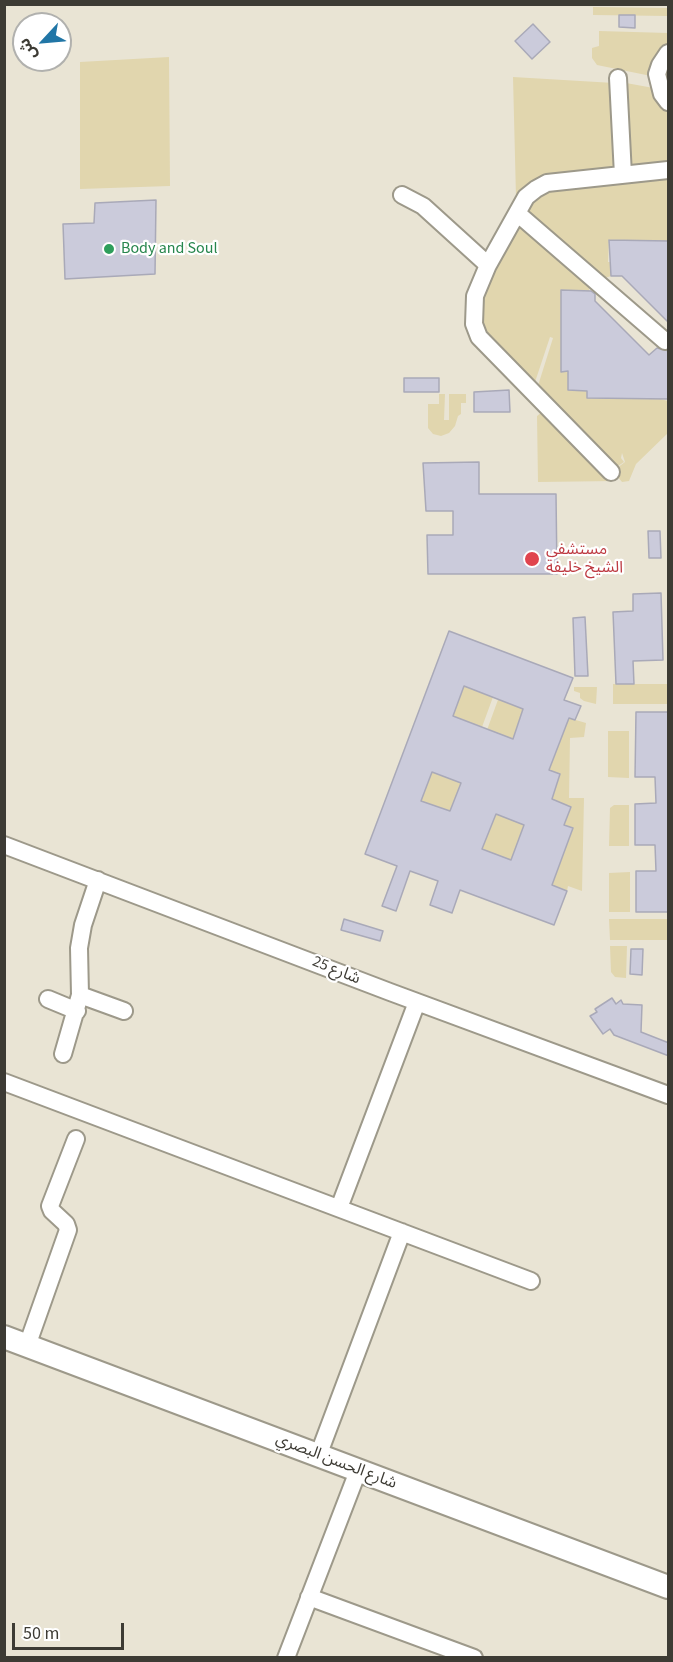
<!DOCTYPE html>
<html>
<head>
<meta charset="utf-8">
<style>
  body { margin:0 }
  #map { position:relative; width:673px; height:1662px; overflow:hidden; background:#e9e4d4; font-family:"Source Sans 3","Noto Sans Arabic",sans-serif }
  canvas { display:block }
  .frame { position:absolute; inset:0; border:6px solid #3d3b34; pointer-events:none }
  .north { position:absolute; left:12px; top:12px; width:60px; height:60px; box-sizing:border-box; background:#fff; border:2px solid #b1b1ae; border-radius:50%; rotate:244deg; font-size:16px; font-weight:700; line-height:24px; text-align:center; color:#3d3b34 }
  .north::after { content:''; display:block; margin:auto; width:21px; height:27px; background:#2176a6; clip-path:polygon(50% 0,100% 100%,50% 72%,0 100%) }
  .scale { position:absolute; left:12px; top:1623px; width:112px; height:27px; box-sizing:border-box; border:3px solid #3d3b34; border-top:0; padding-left:8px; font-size:18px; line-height:21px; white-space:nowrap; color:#3d3b34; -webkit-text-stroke:4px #fff; paint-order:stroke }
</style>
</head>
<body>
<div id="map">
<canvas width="673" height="1662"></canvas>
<div class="frame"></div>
<div class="north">ش</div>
<div class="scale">50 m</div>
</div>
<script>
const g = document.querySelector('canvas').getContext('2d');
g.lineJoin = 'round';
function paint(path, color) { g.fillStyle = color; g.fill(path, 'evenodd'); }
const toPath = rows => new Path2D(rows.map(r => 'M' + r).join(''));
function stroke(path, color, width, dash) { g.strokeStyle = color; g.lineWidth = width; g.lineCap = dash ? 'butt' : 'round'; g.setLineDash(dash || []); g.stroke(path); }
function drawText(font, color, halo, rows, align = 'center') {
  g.font = font + ' "Source Sans 3","Noto Sans Arabic",sans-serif'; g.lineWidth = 4.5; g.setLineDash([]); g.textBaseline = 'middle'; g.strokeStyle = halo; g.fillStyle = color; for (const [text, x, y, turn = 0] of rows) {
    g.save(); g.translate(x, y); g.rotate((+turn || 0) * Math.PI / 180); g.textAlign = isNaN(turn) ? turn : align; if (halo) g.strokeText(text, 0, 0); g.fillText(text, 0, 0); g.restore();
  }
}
paint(toPath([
  [593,7,668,8,668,16,593,15],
  [599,31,668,33,668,49,656,77,597,65,592,58,592,48,599,46],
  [169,57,170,186,80,189,80,62],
  [513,77,614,83,614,171,523,198,516,197],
  [626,83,659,89,668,104,668,168,629,169],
  [668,173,668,241,609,240,608,262,615,262,611,276,599,280,525,215,536,192],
  [518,223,591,281,588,295,583,295,582,290,561,290,562,372,568,371,587,391,587,398,660,399,668,401,668,433,636,464,629,481,622,482,613,471,625,462,622,453,621,458,624,462,612,470,536,392,553,338,550,337,533,388,485,340,476,307],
  [439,394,445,394,444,420,449,420,449,394,466,394,466,403,461,403,461,414,458,416,455,426,449,433,441,436,433,434,428,428,428,404,439,404],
  [546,409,615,481,538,482,537,416],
  [613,684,668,684,668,704,613,704],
  [464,686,493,697,482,727,453,716],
  [574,687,597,687,596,704,584,701,580,698,580,693,574,691],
  [499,697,523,709,513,739,487,730],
  [569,718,586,723,584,737,570,738,569,798,584,798,582,891,568,886,567,891,552,885,573,828,564,825,571,807,552,799,560,774,549,770],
  [608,731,629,731,629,778,608,777],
  [432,772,461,783,450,811,421,801],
  [614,805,629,805,629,846,609,846,610,808],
  [496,814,524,825,511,860,482,849],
  [630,872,630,912,609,912,609,873],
  [609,919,668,919,668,940,610,940],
  [610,946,627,946,626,978,615,977,611,972]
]), '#e1d6ae');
const building = toPath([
  [619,15,635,15,635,28,619,27,619,15],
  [533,24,550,42,532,59,515,41,533,24],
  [156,200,155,274,65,279,63,224,94,223,95,203,156,200],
  [609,240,669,241,669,323,622,276,611,276,609,240],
  [561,290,591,291,595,294,595,301,649,355,657,348,669,351,669,399,587,398,587,391,568,390,568,371,561,372,561,290],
  [404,378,439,378,439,392,404,392,404,378],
  [509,390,510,412,474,412,474,392,509,390],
  [479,462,479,494,556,494,557,574,428,574,427,535,453,535,453,511,426,511,423,463,479,462],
  [648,531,660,531,661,558,649,558,648,531],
  [661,593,663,660,633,661,634,684,616,684,613,612,633,611,633,594,661,593],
  [585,617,588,676,575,676,573,618,585,617],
  [449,631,573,678,564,700,581,706,575,720,569,718,549,770,560,774,552,799,571,807,564,825,573,828,552,885,567,891,554,925,460,890,452,913,430,905,438,881,410,871,396,911,382,906,397,866,365,854,449,631],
  [464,686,523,709,513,739,453,716,464,686],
  [432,772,461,783,450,811,421,801,432,772],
  [496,814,524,825,511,860,482,849,496,814],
  [636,712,669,712,669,912,636,912,636,871,656,871,655,845,635,845,635,804,656,803,655,777,635,777,636,712],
  [344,919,383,931,380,941,341,930,344,919],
  [631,949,643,949,642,975,630,974,631,949],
  [612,998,616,1004,621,1000,623,1004,642,1005,641,1032,669,1043,669,1056,614,1035,610,1029,603,1034,590,1016,597,1012,595,1009,612,998]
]);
paint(building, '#cbcbdb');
stroke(building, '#a9a9b8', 1.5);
const street = toPath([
  [668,53,660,65,657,74,662,94,668,102],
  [618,78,623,175],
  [402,195,423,206,488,265],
  [517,213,665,341],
  [611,472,479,337,474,324,475,296,488,265,526,197,536,189,547,183,668,170],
  [4,845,390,992,668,1095],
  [80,995,124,1011],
  [48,999,77,1011],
  [63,1054,80,995,79,948,83,925,98,880],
  [4,1082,531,1281],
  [339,1208,417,1002],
  [27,1346,68,1230,66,1224,52,1211,50,1206,76,1139],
  [318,1456,402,1232],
  [309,1597,474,1658],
  [286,1658,358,1471]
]);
const secondary = toPath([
  [4,1337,668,1587]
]);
stroke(street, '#9d998a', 20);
stroke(secondary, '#9d998a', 26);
stroke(street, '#fff', 16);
stroke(secondary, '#fff', 22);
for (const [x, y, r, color] of [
  [109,249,6,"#2e9e5b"],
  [532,559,8,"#e0444e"]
]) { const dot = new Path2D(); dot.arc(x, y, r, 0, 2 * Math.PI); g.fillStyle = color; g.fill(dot); stroke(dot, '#fff', 2); }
drawText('16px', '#27864d', '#fff', [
  ["Body and Soul",121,249]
], 'left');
drawText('16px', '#be3a42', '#fff', [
  ["مستشفى",546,550],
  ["الشيخ خليفة",546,568]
], 'left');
drawText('16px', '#3d3b34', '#fff', [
  ["شارع 25",336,971,22],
  ["شارع الحسن البصري",336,1462,21]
]);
</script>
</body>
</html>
